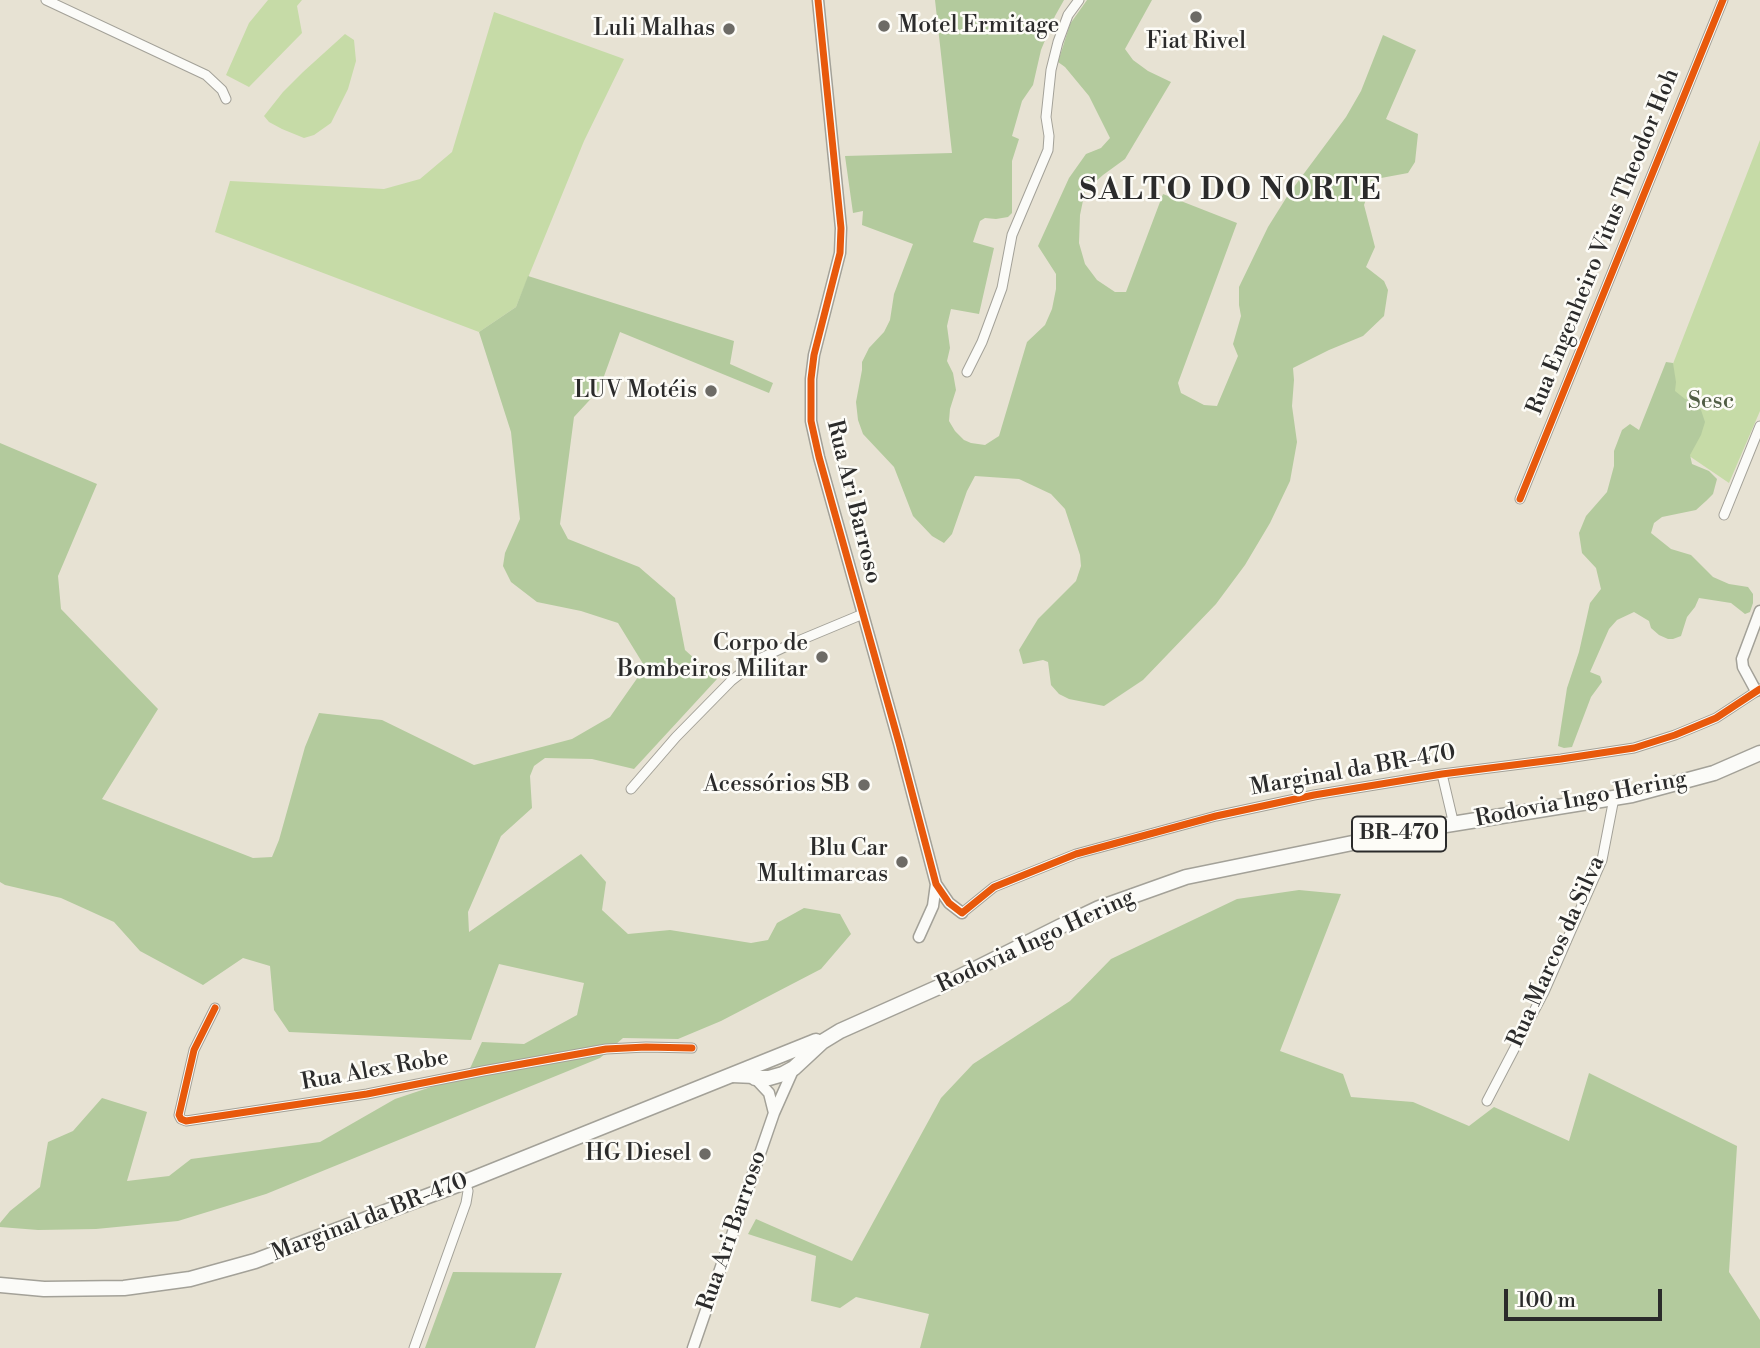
<!DOCTYPE html>
<html>
<head>
<meta charset="utf-8">
<style>
  body { margin:0 }
  #map { position:relative; width:1760px; height:1348px; overflow:hidden; background:#e7e2d3; font-family:"Libre Bodoni",serif }
  canvas { display:block }
  .scale { position:absolute; left:1504px; top:1289px; width:158px; height:32px; box-sizing:border-box; border:4px solid #2b2b2b; border-top:0; padding-left:9px; font-size:21px; line-height:24px; white-space:nowrap; color:#2b2b2b; -webkit-text-stroke:5px #fdfcf7; paint-order:stroke }
</style>
</head>
<body>
<div id="map">
<canvas width="1760" height="1348"></canvas>
<div class="scale">100 m</div>
</div>
<script>
const g = document.querySelector('canvas').getContext('2d');
g.lineJoin = 'round';
function paint(path, color) { g.fillStyle = color; g.fill(path, 'evenodd'); }
const toPath = rows => new Path2D(rows.map(r => 'M' + r).join(''));
function stroke(path, color, width, dash) { g.strokeStyle = color; g.lineWidth = width; g.lineCap = dash ? 'butt' : 'round'; g.setLineDash(dash || []); g.stroke(path); }
function drawText(font, color, halo, rows, align = 'center') {
  g.font = font + ' "Libre Bodoni",serif'; g.lineWidth = 5; g.setLineDash([]); g.textBaseline = 'middle'; g.strokeStyle = halo; g.fillStyle = color; for (const [text, x, y, turn = 0] of rows) {
    g.save(); g.translate(x, y); g.rotate((+turn || 0) * Math.PI / 180); g.textAlign = isNaN(turn) ? turn : align; if (halo) g.strokeText(text, 0, 0); g.fillText(text, 0, 0); g.restore();
  }
}
paint(toPath([
  [268,0,302,0,297,6,302,33,249,87,226,75,249,23],
  [494,12,624,59,584,141,516,307,479,332,215,232,230,181,384,189,420,179,452,152],
  [345,34,354,40,356,61,348,89,331,123,314,135,304,138,282,129,269,122,264,116,283,92,303,72],
  [1760,140,1760,411,1729,483,1648,428]
]), '#c6dba7');
paint(toPath([
  [935,0,1064,0,1055,16,1041,50,1033,85,1022,101,1012,136,1019,139,1012,161,1012,213,1008,217,996,219,985,218,980,221,973,242,994,248,979,314,951,309,947,326,950,348,947,361,953,373,956,390,950,409,949,421,955,431,964,440,971,443,985,445,999,436,1027,342,1045,325,1052,309,1056,289,1056,274,1038,246,1069,178,1086,154,1101,148,1110,138,1089,96,1065,67,1058,62,1070,24,1087,0,1152,0,1125,49,1133,60,1148,71,1171,82,1125,159,1103,175,1085,191,1080,215,1079,243,1085,264,1097,280,1115,292,1126,292,1163,194,1237,223,1178,383,1181,393,1204,405,1217,406,1238,356,1233,344,1241,316,1239,305,1239,287,1268,227,1288,195,1346,117,1361,91,1383,35,1416,50,1386,119,1418,134,1415,162,1408,173,1381,178,1370,188,1364,205,1375,247,1366,267,1384,281,1388,290,1384,316,1363,336,1329,350,1293,368,1294,380,1292,406,1297,442,1290,481,1270,523,1245,565,1216,604,1143,680,1104,706,1069,699,1059,694,1051,685,1048,662,1043,660,1023,664,1019,650,1038,619,1076,581,1081,566,1080,555,1065,509,1051,494,1019,479,975,476,967,491,952,534,944,543,932,536,913,516,894,467,863,434,858,420,856,402,862,370,862,362,869,348,884,332,890,320,894,294,913,244,862,225,863,211,853,213,845,156,952,153],
  [528,276,734,341,730,364,773,383,769,393,620,332,599,390,574,417,560,524,568,539,639,567,675,598,685,650,717,679,634,769,592,759,545,758,534,766,530,776,532,808,501,836,468,912,469,932,581,854,606,882,602,910,628,934,670,930,751,943,768,940,777,923,804,908,840,914,851,934,821,969,721,1021,678,1039,623,1038,600,1058,266,1194,178,1221,96,1229,38,1230,0,1227,0,1223,10,1211,40,1187,48,1142,73,1131,102,1098,147,1112,127,1181,169,1176,191,1159,320,1142,395,1099,467,1075,482,1042,524,1044,577,1015,584,983,499,964,471,1040,289,1032,274,1010,270,966,243,958,203,985,140,951,114,922,61,898,5,885,0,882,0,443,97,484,58,576,61,609,158,709,102,799,253,858,272,857,279,840,305,747,319,713,382,720,474,765,572,739,610,717,645,667,618,623,581,611,537,602,511,582,503,566,505,553,520,519,511,432,479,332,516,307],
  [1666,362,1673,363,1676,382,1675,391,1685,399,1693,401,1701,410,1705,422,1701,435,1690,455,1692,464,1709,471,1717,479,1713,494,1706,501,1696,510,1662,517,1654,523,1651,533,1671,549,1691,555,1713,577,1729,584,1748,587,1753,594,1753,603,1750,612,1745,614,1731,603,1699,598,1695,607,1687,617,1681,636,1673,639,1668,639,1659,635,1651,628,1649,621,1634,612,1617,620,1609,629,1590,672,1600,676,1602,682,1591,697,1572,747,1564,748,1558,746,1567,688,1579,652,1590,603,1601,589,1596,568,1582,553,1579,533,1586,516,1607,492,1614,466,1614,451,1622,430,1630,424,1639,430],
  [1299,890,1341,894,1280,1051,1343,1074,1351,1097,1413,1102,1469,1126,1494,1107,1569,1141,1589,1073,1737,1146,1729,1272,1760,1320,1760,1348,920,1348,929,1314,856,1297,840,1308,811,1301,816,1256,748,1234,756,1219,852,1261,941,1098,973,1064,1070,1001,1111,959,1237,899],
  [453,1272,562,1273,535,1348,425,1348]
]), '#b3ca9d');
const minor = toPath([
  [46,0,206,75,222,90,226,99],
  [967,372,982,342,1002,288,1012,235,1048,150,1049,136,1046,117,1051,70,1058,42,1068,15,1079,0],
  [1520,499,1723,0],
  [1724,515,1760,426],
  [1442,774,1454,825],
  [631,789,676,737,731,681,759,659,791,644,863,614],
  [962,913,994,887,1076,854,1216,816,1314,795,1442,774,1561,759,1634,748,1675,735,1716,718,1760,689],
  [215,1008,194,1050,179,1115,181,1119,186,1121,367,1094,483,1071,606,1049,646,1047,692,1048],
  [1487,1101,1544,992,1602,860,1614,798],
  [414,1348,466,1203,468,1191,465,1182]
]);
const tertiary = toPath([
  [818,0,841,228,840,253,814,355,811,379,811,421,819,457,899,743,936,884,949,903,962,913],
  [1756,691,1743,667,1742,659,1760,611],
  [919,937,933,906,936,884],
  [732,1077,755,1078,769,1093,774,1113],
  [693,1348,774,1113,794,1068]
]);
const trunk = toPath([
  [755,1078,769,1078,783,1074,794,1068,822,1042,840,1031,941,986,1059,927,1099,908,1186,877,1421,829,1632,795,1714,773,1760,753],
  [0,1285,44,1289,124,1288,190,1279,255,1261,465,1182,816,1041]
]);
stroke(minor, '#a3a198', 11);
stroke(tertiary, '#a3a198', 13);
stroke(trunk, '#a3a198', 17);
stroke(minor, '#fbfbf8', 9);
stroke(tertiary, '#fbfbf8', 10);
stroke(trunk, '#fbfbf8', 14);
stroke(toPath([
  [818,0,841,228,840,253,814,355,811,379,811,421,819,457,899,743,936,884,949,903,962,913,994,887,1076,854,1216,816,1314,795,1442,774,1561,759,1634,748,1675,735,1716,718,1760,689],
  [1520,499,1723,0],
  [215,1008,194,1050,179,1115,181,1119,186,1121,367,1094,483,1071,606,1049,646,1047,692,1048]
]), '#e8590c', 7);
for (const [x, y, r, color] of [
  [1196,17,7,"#6d6b66"],
  [884,26,7,"#6d6b66"],
  [729,29,7,"#6d6b66"],
  [711,391,7,"#6d6b66"],
  [822,657,7,"#6d6b66"],
  [864,785,7,"#6d6b66"],
  [902,862,7,"#6d6b66"],
  [705,1154,7,"#6d6b66"]
]) { const dot = new Path2D(); dot.arc(x, y, r, 0, 2 * Math.PI); g.fillStyle = color; g.fill(dot); stroke(dot, '#fdfcf7', 2.5); }
for (const [x, y, w] of [
  [1399,834,94]
]) { const box = new Path2D(); box.roundRect(x - w / 2, y - 17.5, w, 35, 5); g.fillStyle = '#fdfcf7'; g.fill(box); stroke(box, '#2b2b2b', 2); }
drawText('bold 21px', '#2b2b2b', null, [
  ["BR-470",1399,834]
]);
drawText('23px', '#2b2b2b', '#fdfcf7', [
  ["Motel Ermitage",898,26,"left"],
  ["Luli Malhas",715,29],
  ["Fiat Rivel",1196,42,"center"],
  ["LUV Motéis",697,391],
  ["Corpo de",808,644],
  ["Bombeiros Militar",808,670],
  ["Acessórios SB",850,785],
  ["Blu Car",888,849],
  ["Multimarcas",888,875],
  ["HG Diesel",691,1154]
], 'right');
drawText('23px', '#2b2b2b', '#fdfcf7', [
  ["Rua Engenheiro Vitus Theodor Hoh",1604,242,-68],
  ["Rua Ari Barroso",853,502,76],
  ["Marginal da BR-470",1353,771,-10],
  ["Rodovia Ingo Hering",1581,800,-11],
  ["Rodovia Ingo Hering",1036,942,-25],
  ["Rua Marcos da Silva",1557,952,-66],
  ["Rua Alex Robe",375,1071,-10],
  ["Marginal da BR-470",370,1218,-21],
  ["Rua Ari Barroso",733,1231,-71]
]);
drawText('23px', '#515e45', '#fdfcf7', [
  ["Sesc",1711,402]
]);
g.letterSpacing = '2px';
drawText('bold 30px', '#2b2b2b', '#fdfcf7', [
  ["SALTO DO NORTE",1231,192]
]);
g.letterSpacing = '0px';
</script>
</body>
</html>
